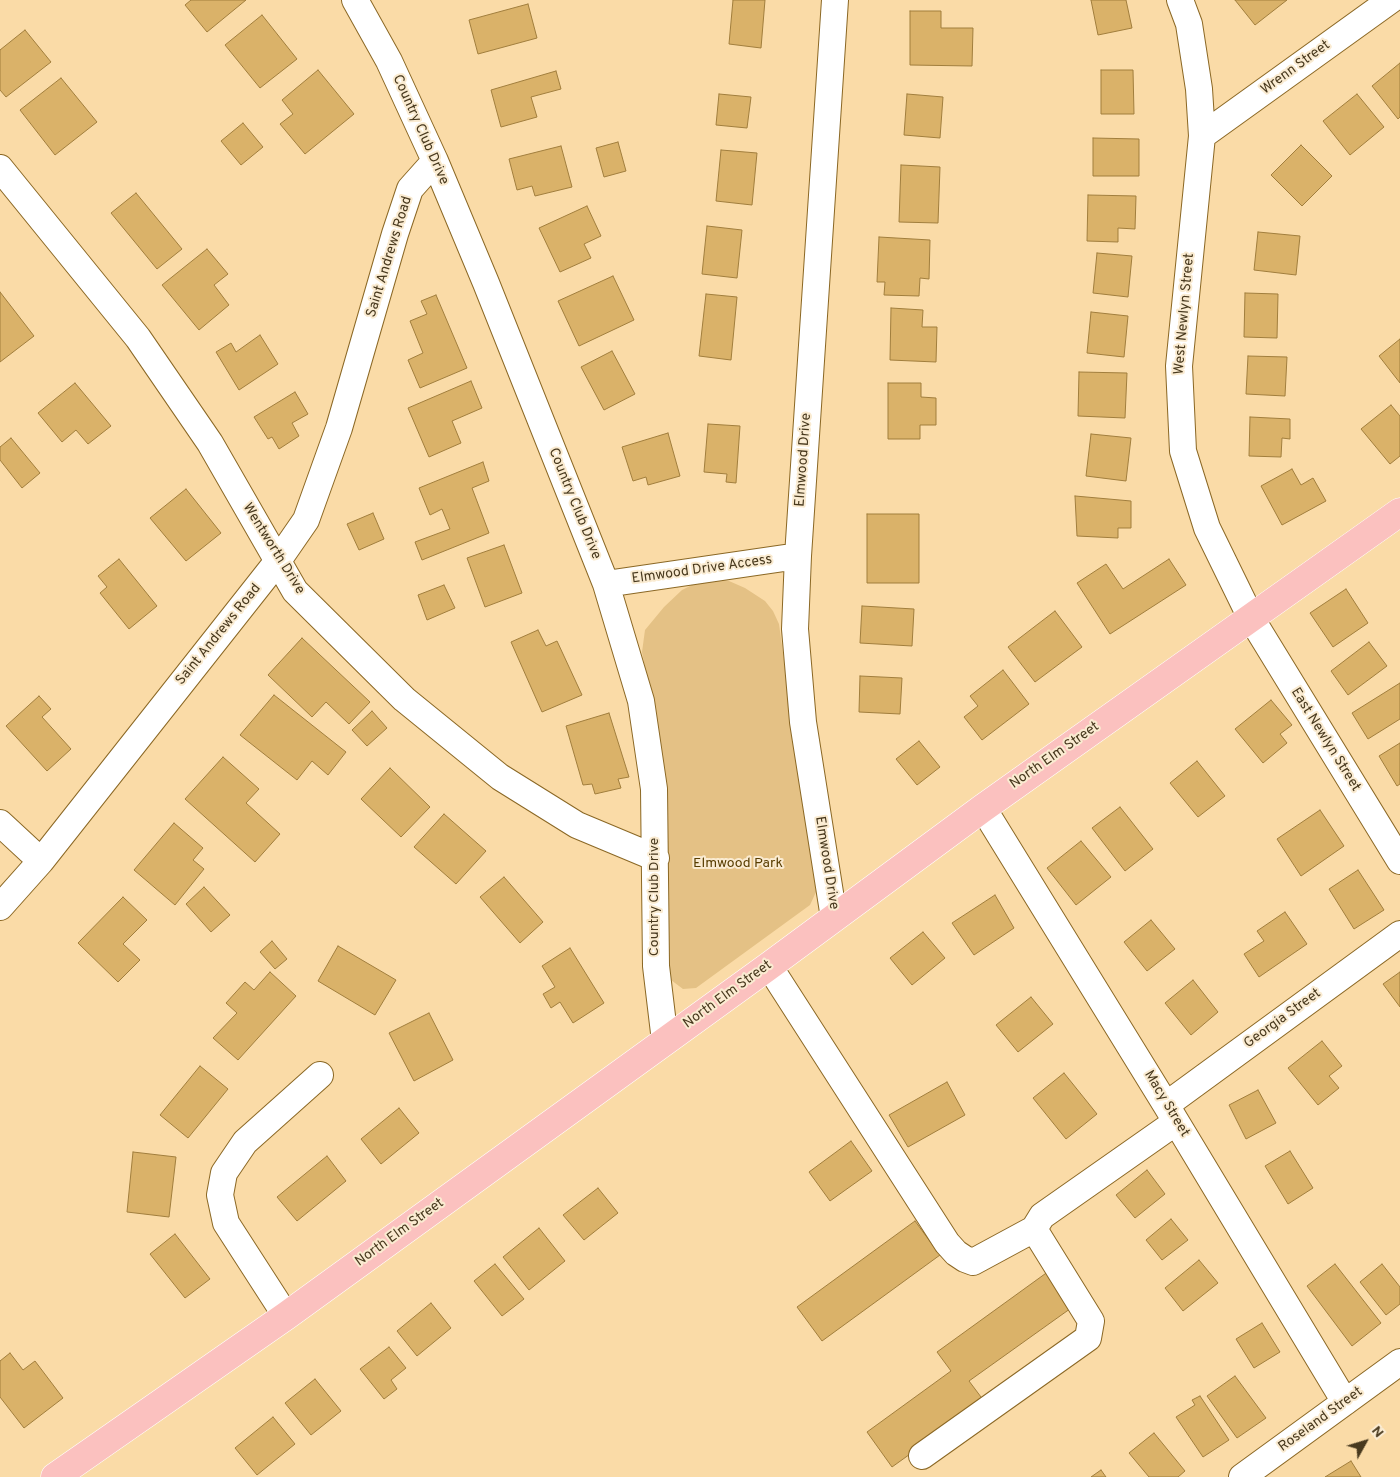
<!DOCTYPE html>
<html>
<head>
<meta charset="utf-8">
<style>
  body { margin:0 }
  #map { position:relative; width:1400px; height:1477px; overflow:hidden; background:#fadba7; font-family:Overpass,sans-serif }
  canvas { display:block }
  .north { position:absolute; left:1340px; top:1417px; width:50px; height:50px; -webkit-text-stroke:4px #faebd1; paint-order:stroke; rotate:51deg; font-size:14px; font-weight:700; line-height:20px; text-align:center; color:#48391e }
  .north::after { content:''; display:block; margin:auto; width:18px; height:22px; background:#48391e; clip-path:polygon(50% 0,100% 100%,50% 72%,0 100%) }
</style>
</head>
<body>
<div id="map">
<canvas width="1400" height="1477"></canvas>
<div class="north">N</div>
</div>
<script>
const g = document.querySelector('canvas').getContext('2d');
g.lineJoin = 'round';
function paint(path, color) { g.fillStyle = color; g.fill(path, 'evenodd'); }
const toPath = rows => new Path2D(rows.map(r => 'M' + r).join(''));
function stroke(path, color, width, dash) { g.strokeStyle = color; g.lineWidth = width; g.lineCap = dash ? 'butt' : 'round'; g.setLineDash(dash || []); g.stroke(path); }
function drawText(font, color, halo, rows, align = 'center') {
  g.font = font + ' Overpass,sans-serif'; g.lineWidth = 4; g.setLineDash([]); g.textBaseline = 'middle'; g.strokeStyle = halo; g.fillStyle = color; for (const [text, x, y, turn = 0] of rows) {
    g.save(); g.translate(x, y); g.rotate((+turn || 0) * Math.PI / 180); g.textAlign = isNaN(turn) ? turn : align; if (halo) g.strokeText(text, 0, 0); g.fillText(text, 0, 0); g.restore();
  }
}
paint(toPath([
  [706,578,729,581,745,588,765,601,773,611,779,624,816,892,810,905,696,988,683,989,671,980,666,966,666,781,642,652,645,630,664,607,682,590]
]), '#e4c185');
const building = toPath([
  [191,0,246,0,207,32,185,5,191,0],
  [733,0,765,0,761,48,729,44,733,0],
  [1091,0,1126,0,1132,28,1098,35,1091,0],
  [1235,0,1287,0,1255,25,1235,0],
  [528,4,537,38,478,54,469,20,528,4],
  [910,11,941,11,941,28,973,28,972,66,910,65,910,11],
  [262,15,297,59,260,88,225,45,262,15],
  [25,30,51,62,6,97,0,90,0,50,25,30],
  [1400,63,1400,117,1398,119,1372,86,1400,63],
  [318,70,354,114,305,154,280,124,293,114,282,100,318,70],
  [1101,70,1133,70,1134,114,1101,114,1101,70],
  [556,71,561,89,531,97,537,117,501,127,491,90,556,71],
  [61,78,97,122,55,155,20,110,61,78],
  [719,94,751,97,747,128,716,125,719,94],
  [907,94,943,97,940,138,904,135,907,94],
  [1357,94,1384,127,1350,155,1323,121,1357,94],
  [243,123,263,147,241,165,221,141,243,123],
  [1093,138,1139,139,1139,176,1093,176,1093,138],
  [618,142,626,171,604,177,596,148,618,142],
  [1301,145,1332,176,1302,206,1271,175,1301,145],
  [561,146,572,187,535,196,532,186,517,190,509,159,561,146],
  [721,150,757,153,752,205,716,201,721,150],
  [901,165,940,167,938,223,899,222,901,165],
  [136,193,182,249,157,269,111,213,136,193],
  [1088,195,1136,196,1135,229,1118,228,1118,242,1087,241,1088,195],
  [587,206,601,236,584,244,591,258,560,272,539,228,587,206],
  [707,226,742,230,737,278,702,274,707,226],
  [1258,232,1300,236,1296,275,1254,270,1258,232],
  [879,237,930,240,929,279,920,278,919,296,884,295,885,282,877,282,879,237],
  [207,249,228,274,214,285,229,305,199,330,162,285,207,249],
  [1097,253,1132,256,1128,297,1093,293,1097,253],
  [613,276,634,320,579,346,558,301,613,276],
  [0,292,34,336,0,362,0,292],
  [1245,293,1278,294,1277,338,1244,337,1245,293],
  [706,294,737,297,731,360,699,356,706,294],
  [436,295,467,368,420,388,408,360,423,353,410,321,427,314,421,301,436,295],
  [891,308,923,310,922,327,937,327,936,362,890,360,891,308],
  [1091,312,1128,316,1124,357,1087,353,1091,312],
  [260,335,278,364,239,390,216,352,231,343,236,352,260,335],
  [1400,339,1400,383,1379,356,1400,339],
  [612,351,635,394,604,410,581,367,612,351],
  [1248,356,1287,357,1285,396,1246,394,1248,356],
  [1079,372,1127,373,1125,418,1078,416,1079,372],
  [471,381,482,408,452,421,461,443,429,457,408,408,471,381],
  [75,383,111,426,88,444,76,430,62,442,38,413,75,383],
  [888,383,921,383,921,397,936,398,936,425,920,425,920,439,888,439,888,383],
  [295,392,308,414,292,423,299,436,279,449,272,437,268,439,254,417,295,392],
  [1391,405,1400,416,1400,456,1390,464,1361,429,1391,405],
  [1250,417,1290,419,1290,439,1282,438,1281,457,1249,456,1250,417],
  [708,424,740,426,736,483,726,482,727,474,704,472,708,424],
  [668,433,680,476,648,485,646,477,633,481,622,447,668,433],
  [1091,434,1131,438,1126,481,1086,476,1091,434],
  [11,438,40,473,22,488,0,460,0,447,11,438],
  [483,462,489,481,472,488,489,533,422,560,415,542,450,529,442,509,430,515,419,488,483,462],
  [1292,469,1301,485,1313,478,1326,501,1282,525,1261,486,1292,469],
  [186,489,221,533,186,561,150,518,186,489],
  [1075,496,1131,501,1131,528,1118,528,1118,538,1077,536,1075,496],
  [373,513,384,539,359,550,347,524,373,513],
  [867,514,919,514,919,583,867,583,867,514],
  [504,545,522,593,485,607,467,558,504,545],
  [119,559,157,606,129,629,100,593,107,587,98,576,119,559],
  [1169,559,1186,585,1110,634,1077,583,1106,564,1123,589,1169,559],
  [444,585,455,608,427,620,418,595,444,585],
  [1346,589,1368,623,1333,647,1310,613,1346,589],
  [862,606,914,609,912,646,860,643,862,606],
  [1055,611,1082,647,1035,682,1008,647,1055,611],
  [538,630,546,646,557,641,582,695,542,712,511,642,538,630],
  [302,638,370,702,349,724,326,702,312,717,268,675,302,638],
  [1369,642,1387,666,1348,695,1331,671,1369,642],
  [1003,670,1029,704,982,740,964,717,978,706,970,696,1003,670],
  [860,676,902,678,900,714,859,712,860,676],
  [1400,683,1400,719,1368,739,1352,713,1400,683],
  [274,695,346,752,328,775,312,761,297,780,240,735,274,695],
  [39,696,51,709,42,717,71,749,47,771,6,726,39,696],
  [1271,700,1292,725,1280,734,1287,743,1263,763,1235,729,1271,700],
  [372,711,387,728,367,746,352,730,372,711],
  [609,713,629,777,618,779,621,788,595,794,592,784,583,785,566,726,609,713],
  [919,741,940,767,917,785,896,759,919,741],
  [1400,743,1400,784,1397,786,1379,756,1400,743],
  [223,757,259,789,246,803,280,834,255,862,185,799,223,757],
  [1197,761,1225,796,1198,817,1170,783,1197,761],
  [390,768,430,807,401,837,361,799,390,768],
  [1120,807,1153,849,1125,871,1092,828,1120,807],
  [1320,810,1344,846,1301,876,1277,839,1320,810],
  [444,814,486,851,456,884,414,847,444,814],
  [174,823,203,848,193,860,204,869,175,905,134,870,174,823],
  [1081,841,1111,877,1076,905,1047,868,1081,841],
  [1358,870,1384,910,1354,929,1329,889,1358,870],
  [504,877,543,922,520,943,480,897,504,877],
  [204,887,230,915,211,932,186,904,204,887],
  [995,895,1014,928,974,955,952,923,995,895],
  [123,897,147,920,123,944,140,960,118,982,78,943,123,897],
  [1285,912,1307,944,1259,977,1244,954,1264,941,1257,931,1285,912],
  [1151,920,1175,949,1147,971,1124,942,1151,920],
  [923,932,945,958,912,985,890,958,923,932],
  [272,941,287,959,275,969,260,952,272,941],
  [338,946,396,980,375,1015,318,981,338,946],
  [570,948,604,1003,573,1023,560,1002,551,1008,543,994,555,987,542,966,570,948],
  [270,972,296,996,238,1060,213,1038,237,1013,226,1003,245,982,254,990,270,972],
  [1400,972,1400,1007,1383,984,1400,972],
  [1193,980,1218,1012,1191,1035,1165,1003,1193,980],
  [1031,997,1053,1024,1018,1052,996,1025,1031,997],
  [429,1013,453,1060,414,1081,389,1033,429,1013],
  [1322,1041,1342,1066,1329,1076,1339,1088,1318,1105,1288,1068,1322,1041],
  [200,1066,228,1089,188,1138,160,1115,200,1066],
  [1064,1073,1097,1114,1066,1139,1033,1098,1064,1073],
  [947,1082,965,1115,908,1147,889,1115,947,1082],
  [1258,1090,1276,1123,1246,1139,1229,1105,1258,1090],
  [399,1108,419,1133,381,1164,361,1139,399,1108],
  [851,1141,872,1171,830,1201,809,1172,851,1141],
  [1290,1151,1313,1188,1288,1204,1265,1166,1290,1151],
  [133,1152,176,1157,169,1217,127,1212,133,1152],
  [327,1156,346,1181,297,1221,277,1197,327,1156],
  [1147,1170,1165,1194,1135,1218,1116,1195,1147,1170],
  [598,1188,618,1213,584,1240,563,1215,598,1188],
  [1171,1219,1188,1240,1162,1260,1146,1240,1171,1219],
  [915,1221,940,1255,822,1341,797,1307,915,1221],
  [539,1228,565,1261,529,1290,503,1257,539,1228],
  [175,1234,210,1279,185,1298,150,1254,175,1234],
  [1199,1260,1218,1283,1183,1311,1165,1288,1199,1260],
  [495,1264,524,1299,502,1316,474,1281,495,1264],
  [1335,1264,1381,1323,1352,1346,1307,1286,1335,1264],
  [1382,1264,1400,1287,1400,1304,1386,1315,1360,1282,1382,1264],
  [1049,1271,1074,1306,969,1381,984,1401,892,1467,867,1432,951,1371,937,1352,1049,1271],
  [431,1303,451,1328,417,1356,397,1331,431,1303],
  [1262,1323,1280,1352,1254,1368,1236,1339,1262,1323],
  [389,1347,406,1368,391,1380,397,1389,384,1399,360,1369,389,1347],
  [10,1353,23,1370,35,1361,63,1398,24,1428,0,1397,0,1361,10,1353],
  [1235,1376,1266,1418,1237,1438,1207,1396,1235,1376],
  [315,1379,341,1411,311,1435,285,1403,315,1379],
  [1200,1396,1229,1440,1203,1457,1176,1417,1195,1405,1192,1400,1200,1396],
  [273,1417,295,1444,257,1475,235,1448,273,1417],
  [1154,1433,1185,1471,1178,1477,1149,1477,1129,1453,1154,1433],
  [1351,1461,1361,1477,1325,1477,1351,1461],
  [1101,1470,1106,1477,1091,1477,1101,1470]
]);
paint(building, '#dab269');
stroke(building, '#a17e3d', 1);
const minor = toPath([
  [355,0,389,61,435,161,486,283,606,584,641,701,654,789,656,966,665,1041],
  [1180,0,1189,24,1199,89,1202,136,1179,366,1183,451,1207,528,1251,618,1400,861],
  [1202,136,1391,0],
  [0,168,138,338,210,443,295,591,404,699,500,777,577,825,656,858],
  [606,584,798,556],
  [983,808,1166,1105,1345,1402],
  [0,823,41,861],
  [0,907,41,861,277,562,306,520,339,428,395,234,410,189,435,161],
  [834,918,803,722,795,629,798,556,835,0],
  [769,966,947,1243,956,1253,965,1259,973,1262,1034,1229],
  [1166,1105,1400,934],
  [286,1316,226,1223,220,1195,224,1173,245,1142,320,1075],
  [922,1456,1088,1338,1091,1321,1034,1229,1042,1216,1176,1122],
  [1242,1477,1400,1362]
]);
const major = toPath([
  [55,1477,286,1316,769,966,983,808,1400,512]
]);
stroke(minor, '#8b6825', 28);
stroke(major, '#fff', 29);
stroke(minor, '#fff', 26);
stroke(major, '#fbc1bf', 28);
drawText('14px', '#48391e', '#faebd1', [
  ["Wrenn Street",1296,68,-36],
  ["Country Club Drive",420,130,66],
  ["Saint Andrews Road",390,257,-73],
  ["West Newlyn Street",1185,314,-85],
  ["Elmwood Drive",804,460,-86],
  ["Country Club Drive",574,504,68],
  ["Wentworth Drive",273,549,58],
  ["Elmwood Drive Access",702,570,-8],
  ["Saint Andrews Road",219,635,-51],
  ["East Newlyn Street",1325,740,58],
  ["North Elm Street",1055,756,-35],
  ["Elmwood Drive",826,863,81],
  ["Country Club Drive",655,897,-90],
  ["North Elm Street",728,995,-36],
  ["Georgia Street",1283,1019,-36],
  ["Macy Street",1166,1104,59],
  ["North Elm Street",400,1233,-36],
  ["Roseland Street",1321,1420,-36]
]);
drawText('14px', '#583d00', '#faebd1', [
  ["Elmwood Park",738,864]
]);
</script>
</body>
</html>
